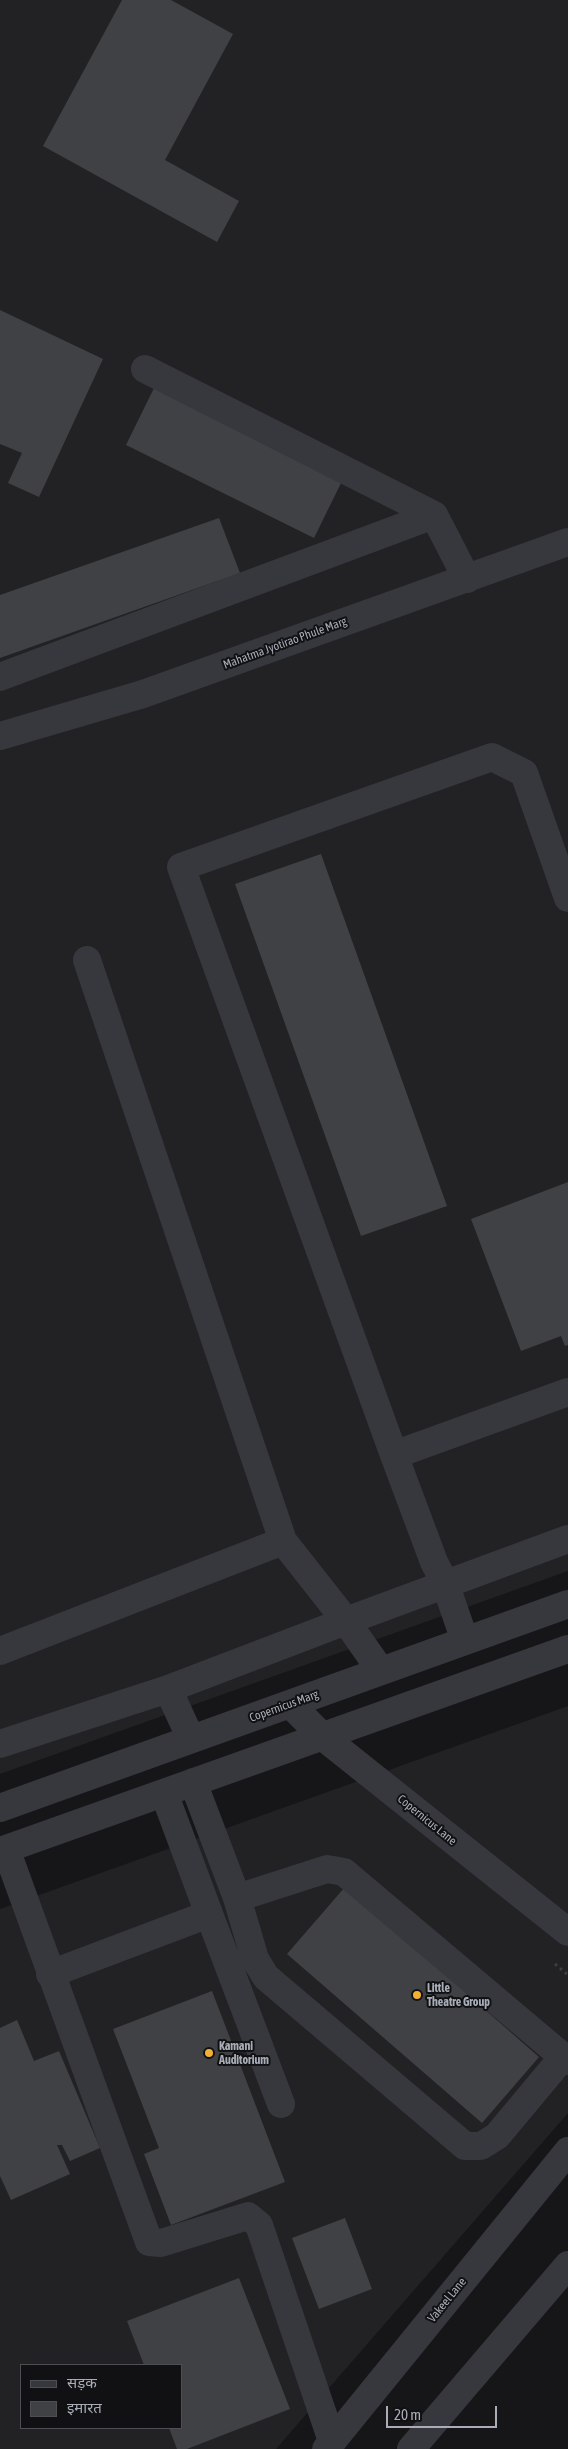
<!DOCTYPE html>
<html>
<head>
<meta charset="utf-8">
<style>
  body { margin:0 }
  #map { position:relative; width:568px; height:2449px; overflow:hidden; background:#161618; font-family:"Asap Condensed","Noto Sans Devanagari",sans-serif }
  canvas { display:block }
  .legend { position:absolute; left:20px; top:2364px; width:162px; height:65px; box-sizing:border-box; background:#111113; border:1px solid #4d4f55; margin:0; padding:6px 9px; list-style:none; font-size:15px; color:#a8adb8 }
  .legend li { display:flex; align-items:center; gap:10px; height:25px }
  .legend b { width:25px; border:1px solid #4d4f55 }
  .scale { position:absolute; left:386px; top:2406px; width:111px; height:22px; box-sizing:border-box; border:2px solid #a8adb8; border-top:0; padding-left:6px; font-size:15px; line-height:18px; white-space:nowrap; color:#a8adb8; -webkit-text-stroke:4px #111113; paint-order:stroke }
</style>
</head>
<body>
<div id="map">
<canvas width="568" height="2449"></canvas>
<ul class="legend">
<li><b style="height:6px;background:#37383d"></b>सड़क</li>
<li><b style="height:14px;background:#404145"></b>इमारत</li>
</ul>
<div class="scale">20 m</div>
</div>
<script>
const g = document.querySelector('canvas').getContext('2d');
g.lineJoin = 'round';
function paint(path, color) { g.fillStyle = color; g.fill(path, 'evenodd'); }
const toPath = rows => new Path2D(rows.map(r => 'M' + r).join(''));
function stroke(path, color, width, dash) { g.strokeStyle = color; g.lineWidth = width; g.lineCap = dash ? 'butt' : 'round'; g.setLineDash(dash || []); g.stroke(path); }
function drawText(font, color, halo, rows, align = 'center') {
  g.font = font + ' "Asap Condensed",sans-serif'; g.lineWidth = 4; g.setLineDash([]); g.textBaseline = 'middle'; g.strokeStyle = halo; g.fillStyle = color; for (const [text, x, y, turn = 0] of rows) {
    g.save(); g.translate(x, y); g.rotate((+turn || 0) * Math.PI / 180); g.textAlign = isNaN(turn) ? turn : align; if (halo) g.strokeText(text, 0, 0); g.fillText(text, 0, 0); g.restore();
  }
}
paint(toPath([
  [0,0,568,0,568,1571,0,1774],
  [568,1706,568,2113,276,2449,0,2449,0,1909],
  [21,2365,181,2365,181,2428,21,2428]
]), '#222225');
paint(toPath([
  [122,0,171,0,233,34,165,160,239,201,217,242,43,146],
  [0,310,103,359,39,497,8,483,22,453,0,444],
  [155,386,343,479,314,538,126,445],
  [219,518,240,573,0,658,0,595],
  [321,854,447,1206,361,1236,235,884],
  [568,1182,568,1345,565,1346,561,1336,521,1351,471,1219],
  [345,1887,539,2057,482,2123,287,1954],
  [212,1991,285,2182,171,2225,144,2154,159,2148,113,2029],
  [17,2020,34,2061,59,2051,100,2148,70,2161,62,2145,57,2145,70,2174,11,2200,0,2176,0,2028],
  [345,2218,372,2289,319,2309,292,2238],
  [239,2278,290,2409,187,2449,177,2449,169,2428,181,2428,181,2365,144,2365,127,2321]
]), '#404145');
stroke(toPath([
  [555,1964,568,1975]
]), '#3d3f44', 3, [2.5, 4]);
stroke(toPath([
  [145,369,434,515,467,579],
  [0,677,434,515],
  [0,736,143,694,568,542],
  [87,960,283,1541],
  [394,1455,568,1392],
  [465,1641,445,1583,434,1562,394,1455,181,867,492,757,524,773,568,898],
  [0,1651,283,1541,346,1621,568,1539],
  [168,1689,191,1739],
  [290,1704,322,1736,568,1932],
  [0,1744,168,1689,346,1621,381,1671],
  [193,1782,237,1898,327,1869,344,1872,568,2061],
  [0,1808,568,1604],
  [6,1849,149,2242,161,2243,248,2216,259,2225,332,2441],
  [0,1851,568,1649],
  [237,1898,255,1959,266,1977,465,2146,481,2146,497,2136,563,2057],
  [209,1914,281,2104],
  [50,1974,209,1914,164,1793],
  [326,2449,568,2151],
  [411,2449,568,2265]
]), '#37383d', 28);
for (const [x, y, r, color] of [
  [417,1995,5,"#f2b134"],
  [209,2053,5,"#f2b134"]
]) { const dot = new Path2D(); dot.arc(x, y, r, 0, 2 * Math.PI); g.fillStyle = color; g.fill(dot); stroke(dot, '#111113', 2); }
drawText('12px', '#a8adb8', '#111113', [
  ["Mahatma Jyotirao Phule Marg",285,643,-20],
  ["Copernicus Marg",284,1706,-20],
  ["Copernicus Lane",427,1820,39],
  ["Vakeel Lane",447,2300,-51]
]);
drawText('bold 12px', '#a8adb8', '#111113', [
  ["Little",427,1988],
  ["Theatre Group",427,2002],
  ["Kamani",219,2046],
  ["Auditorium",219,2060]
], 'left');
</script>
</body>
</html>
